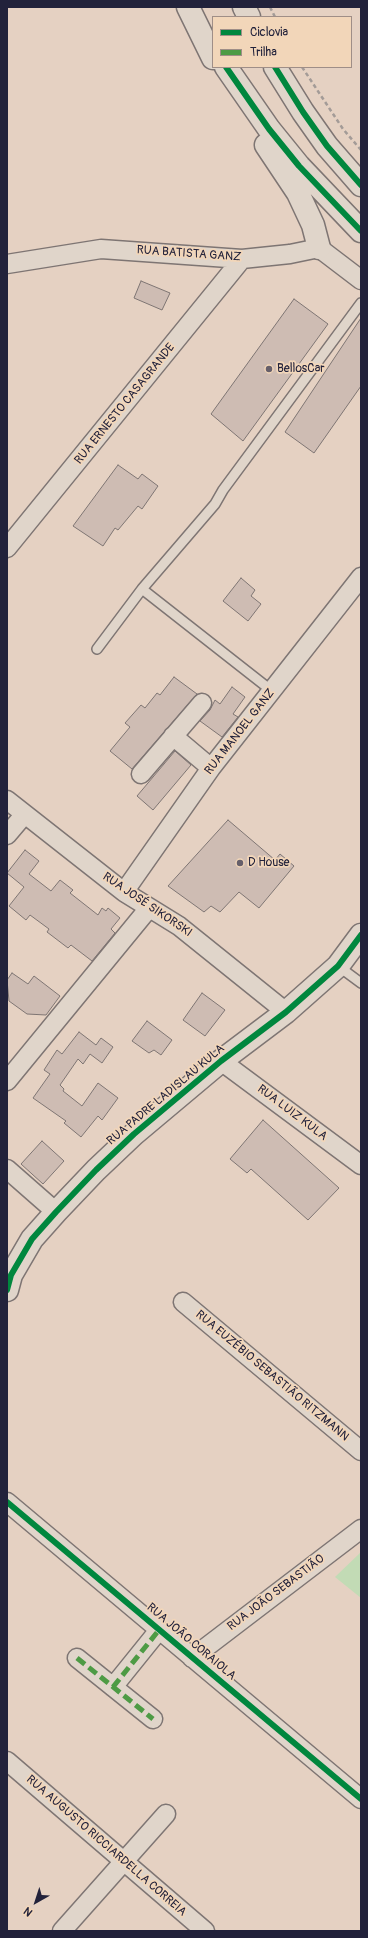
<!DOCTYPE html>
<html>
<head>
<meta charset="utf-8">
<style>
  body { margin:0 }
  #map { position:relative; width:368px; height:1938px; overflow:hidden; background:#e5d1c2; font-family:Pangolin,sans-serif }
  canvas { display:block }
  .frame { position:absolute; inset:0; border:8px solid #22223b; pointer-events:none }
  .legend { position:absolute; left:212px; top:16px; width:140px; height:52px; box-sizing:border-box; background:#f2d6b9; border:1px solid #9f8e87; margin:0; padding:5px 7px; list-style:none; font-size:12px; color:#22223b }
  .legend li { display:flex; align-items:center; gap:8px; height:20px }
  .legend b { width:20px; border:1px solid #9f8e87 }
  .north { position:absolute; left:16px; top:1882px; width:40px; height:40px; -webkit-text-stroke:3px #f2d6b9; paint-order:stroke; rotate:219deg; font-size:11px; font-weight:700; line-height:16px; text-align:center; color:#22223b }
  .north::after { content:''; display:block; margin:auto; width:14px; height:18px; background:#22223b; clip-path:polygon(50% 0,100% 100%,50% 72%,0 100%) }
</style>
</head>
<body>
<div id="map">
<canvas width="368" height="1938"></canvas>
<div class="frame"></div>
<ul class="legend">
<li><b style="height:5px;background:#00873e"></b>Ciclovia</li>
<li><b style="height:5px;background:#4d9b45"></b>Trilha</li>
</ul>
<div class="north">N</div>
</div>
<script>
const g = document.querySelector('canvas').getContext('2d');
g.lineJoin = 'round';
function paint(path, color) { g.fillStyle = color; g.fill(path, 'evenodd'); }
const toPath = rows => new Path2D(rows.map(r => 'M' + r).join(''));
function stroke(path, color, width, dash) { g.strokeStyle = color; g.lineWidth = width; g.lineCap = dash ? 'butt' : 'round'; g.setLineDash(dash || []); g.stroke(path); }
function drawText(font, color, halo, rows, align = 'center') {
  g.font = font + ' Pangolin,sans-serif'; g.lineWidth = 3.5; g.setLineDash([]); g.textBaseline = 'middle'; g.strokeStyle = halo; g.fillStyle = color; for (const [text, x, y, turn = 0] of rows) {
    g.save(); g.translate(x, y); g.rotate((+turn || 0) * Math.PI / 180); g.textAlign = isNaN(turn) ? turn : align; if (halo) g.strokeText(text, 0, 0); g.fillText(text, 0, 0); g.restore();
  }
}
paint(toPath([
  [361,1552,361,1598,335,1577]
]), '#c2dbb5');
const building = toPath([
  [141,281,170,293,162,310,134,298,141,281],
  [294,299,328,324,243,441,211,414,294,299],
  [361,318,361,386,314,453,285,432,361,318],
  [118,465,138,479,142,474,158,486,142,509,138,506,118,530,115,528,103,546,73,526,118,465],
  [241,578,255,590,251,596,261,604,248,621,223,601,241,578],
  [174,677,197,694,132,769,110,751,130,727,125,723,141,705,145,708,157,693,160,695,174,677],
  [232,687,245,697,233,714,238,717,222,737,200,721,210,710,215,700,220,704,232,687],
  [175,751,191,765,153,810,137,796,175,751],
  [228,820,275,860,280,854,294,866,259,908,239,892,220,912,211,906,204,912,168,886,228,820],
  [25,850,39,861,29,874,51,891,60,880,73,890,70,893,98,915,102,908,106,911,108,908,120,918,111,929,115,933,92,961,71,945,68,948,47,932,49,929,30,915,26,920,9,906,24,887,7,873,25,850],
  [12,973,28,984,34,976,60,996,46,1015,27,1014,9,1001,7,980,12,973],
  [202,993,225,1010,205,1036,183,1020,202,993],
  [147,1021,172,1040,161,1055,154,1050,149,1053,132,1041,147,1021],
  [79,1032,96,1045,101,1038,113,1047,102,1063,90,1054,83,1064,78,1059,60,1085,64,1089,63,1091,82,1106,98,1083,118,1098,102,1120,98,1116,81,1137,64,1123,66,1121,33,1098,50,1074,44,1070,57,1050,62,1054,79,1032],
  [263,1120,339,1188,308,1220,251,1169,247,1173,230,1159,263,1120],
  [42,1141,64,1161,43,1184,21,1164,42,1141]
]);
paint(building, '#cebcb3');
stroke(building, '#7e7573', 1);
const service = toPath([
  [97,649,142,589],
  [272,691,142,589,215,504,223,490,361,303],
  [338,966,361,983]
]);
const minor = toPath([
  [7,264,101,249,242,259,290,254,319,248,361,280],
  [7,548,242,259],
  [173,736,211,768],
  [141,774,202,703],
  [7,800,124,892,179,926,286,1012],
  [7,835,24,815],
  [124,892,211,768,361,577],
  [221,1061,361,1165],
  [7,1081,149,908],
  [7,1169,56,1212],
  [183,1302,361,1451],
  [7,1502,361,1799],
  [77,1658,153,1719],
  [192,1658,361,1529],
  [113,1687,159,1630],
  [7,1761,205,1931],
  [62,1931,166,1814]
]);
const tertiary = toPath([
  [7,1290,11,1275,32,1239,56,1212,96,1170,134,1134,221,1061,286,1012,338,966,361,935]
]);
const motorway = toPath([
  [188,7,213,58],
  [244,7,249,17],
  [226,67,269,129,299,166,361,231],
  [275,67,303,112,327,146,361,185],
  [266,145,298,193,313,225,319,248]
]);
stroke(service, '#7e7573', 12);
stroke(minor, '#7e7573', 21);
stroke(tertiary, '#7e7573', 25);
stroke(motorway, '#7e7573', 25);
stroke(toPath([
  [270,7,275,17],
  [302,67,343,129,361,150]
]), '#a39b97', 2.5, [4, 3]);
stroke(service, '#e0d5ca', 9);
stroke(minor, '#e0d5ca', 18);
stroke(tertiary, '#e0d5ca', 22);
stroke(motorway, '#e0d5ca', 22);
stroke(toPath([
  [77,1658,153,1719],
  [113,1687,159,1630]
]), '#4d9b45', 5, [10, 5]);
stroke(toPath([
  [226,67,269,129,299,166,361,231],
  [275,67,303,112,327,146,361,185],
  [7,1290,11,1275,32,1239,56,1212,96,1170,134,1134,221,1061,286,1012,338,966,361,935],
  [7,1502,361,1799]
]), '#00873e', 6);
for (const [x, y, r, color] of [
  [269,369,4,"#665f6a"],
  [240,863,4,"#665f6a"]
]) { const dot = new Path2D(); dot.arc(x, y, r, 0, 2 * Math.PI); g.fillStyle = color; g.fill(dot); stroke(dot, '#f2d6b9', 1.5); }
drawText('12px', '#22223b', '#f2d6b9', [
  ["RUA BATISTA GANZ",189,254,4],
  ["RUA ERNESTO CASAGRANDE",125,404,-51],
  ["RUA MANOEL GANZ",240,732,-52],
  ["RUA JOSÉ SIKORSKI",147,905,34],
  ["RUA PADRE LADISLAU KULA",166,1095,-40],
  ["RUA LUIZ KULA",292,1113,37],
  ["RUA EUZÉBIO SEBASTIÃO RITZMANN",272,1376,40],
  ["RUA JOÃO SEBASTIÃO",276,1593,-37],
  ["RUA JOÃO CORAIOLA",191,1642,40],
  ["RUA AUGUSTO RICCIARDELLA CORREIA",106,1846,41]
]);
drawText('12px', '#22223b', '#f2d6b9', [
  ["BellosCar",277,369],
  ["D House",248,863]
], 'left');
</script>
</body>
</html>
